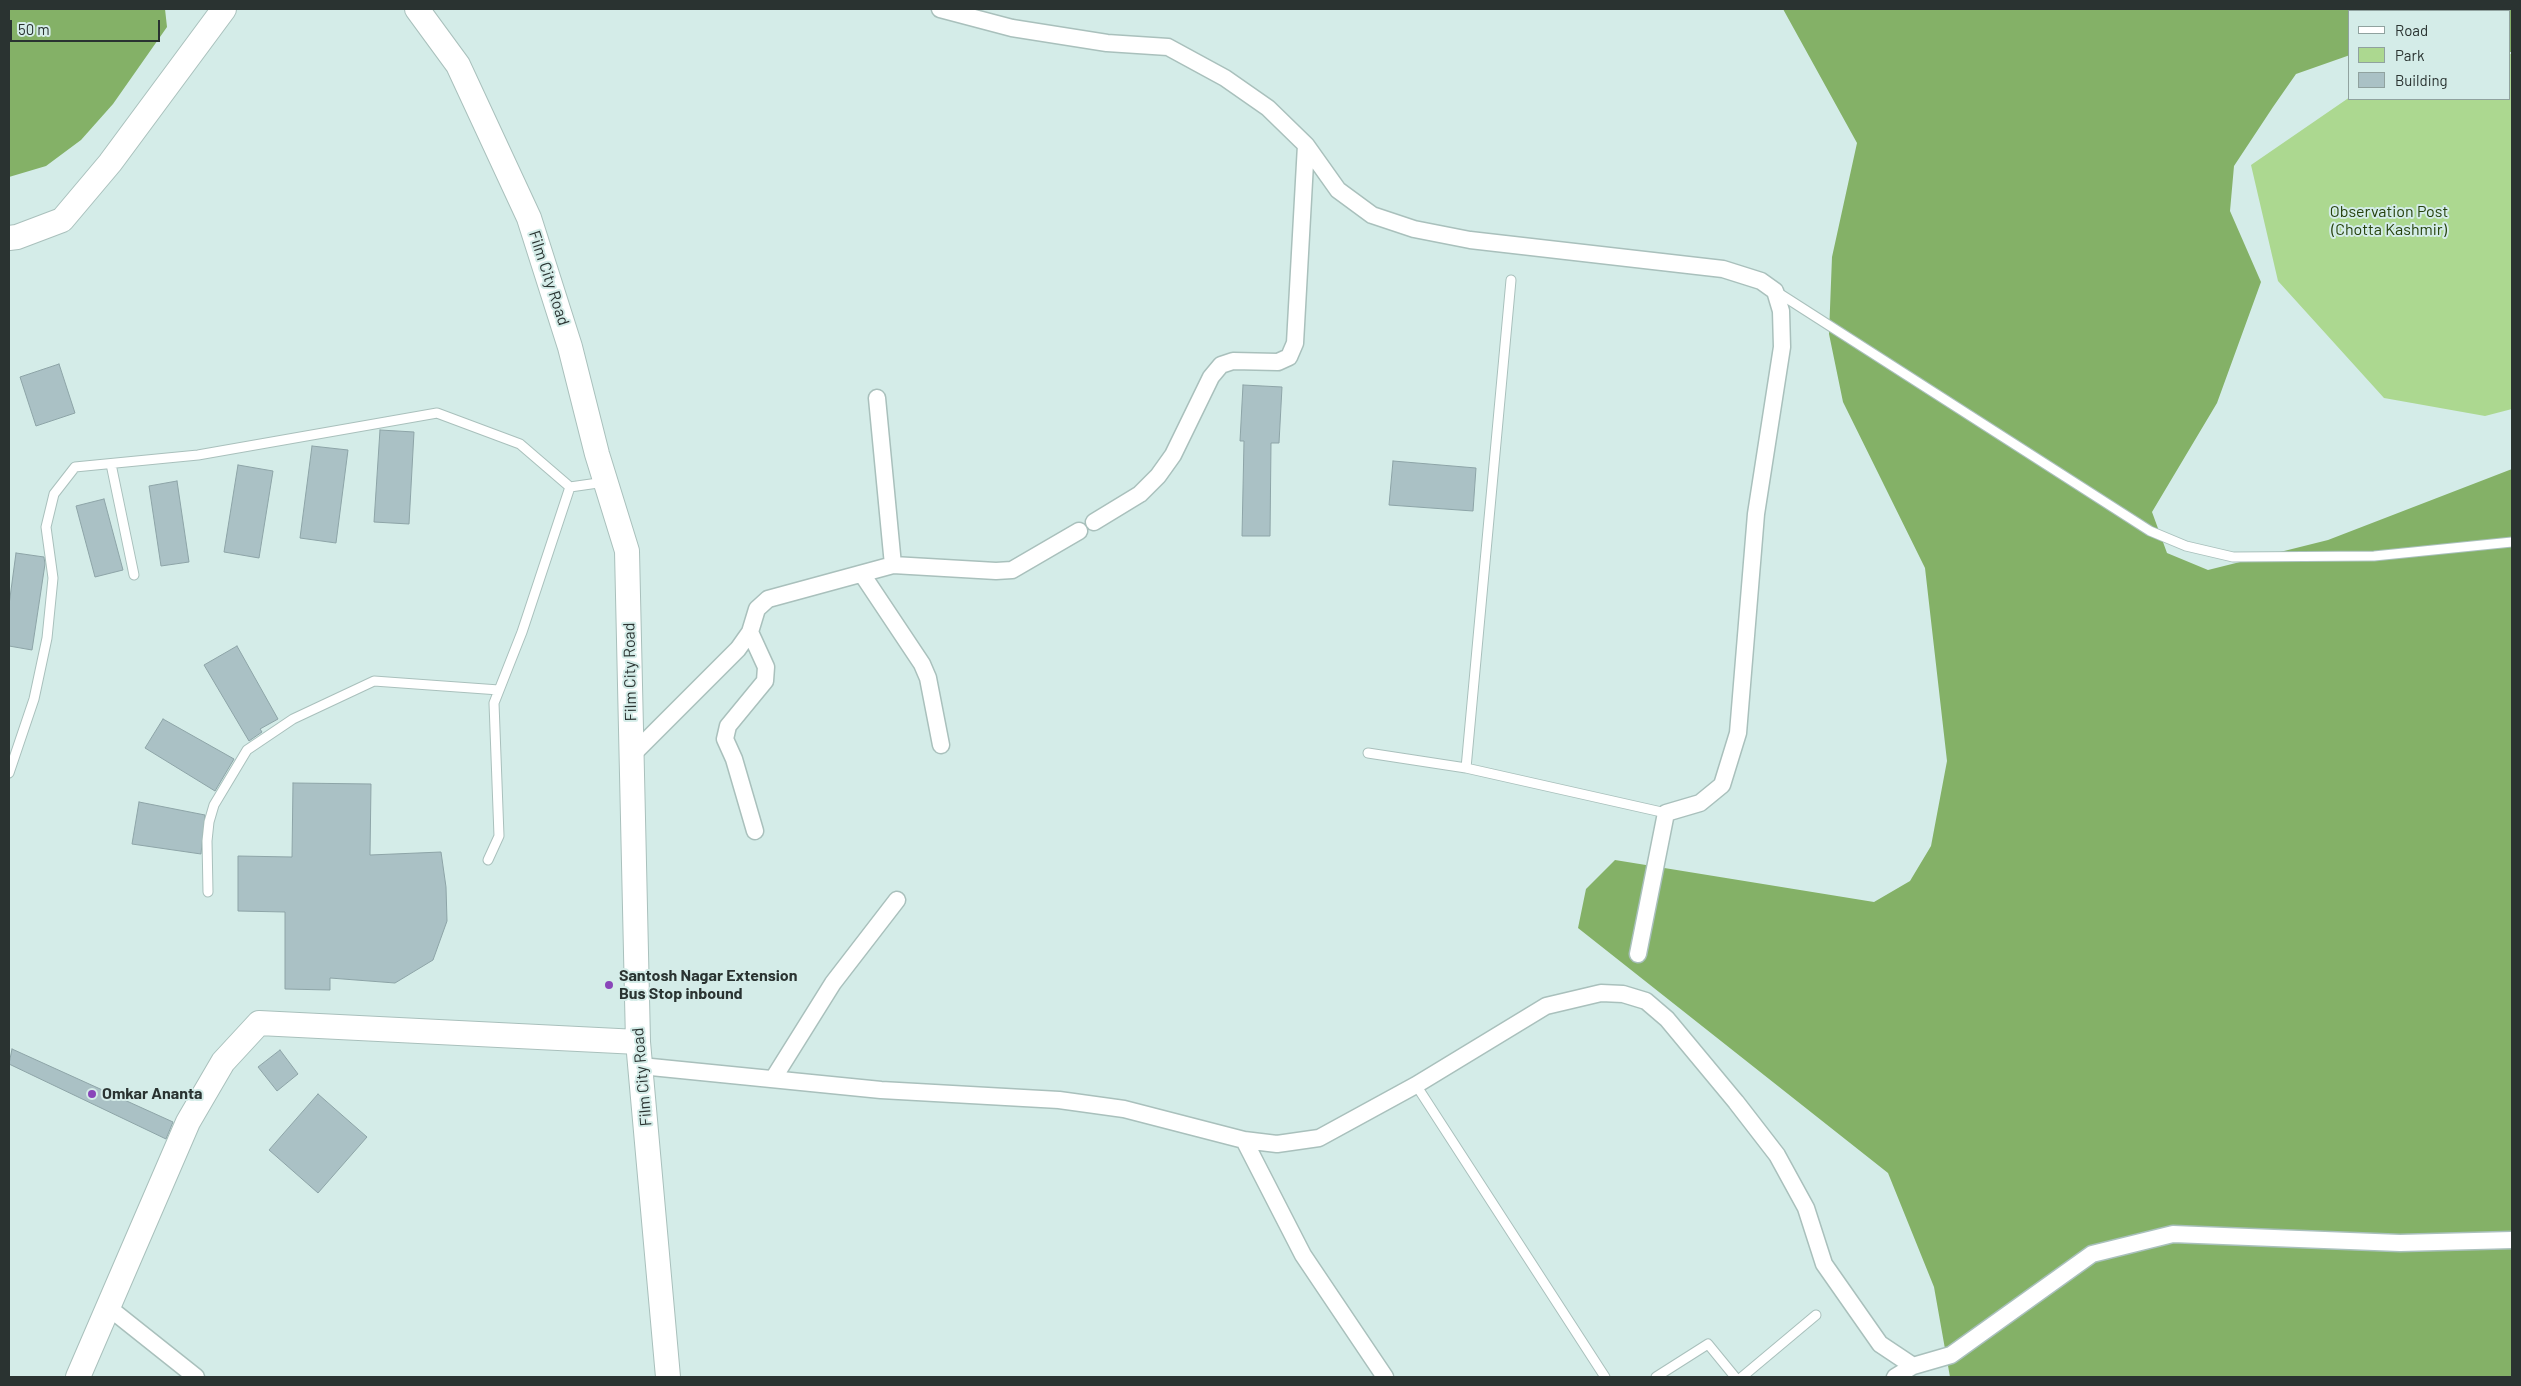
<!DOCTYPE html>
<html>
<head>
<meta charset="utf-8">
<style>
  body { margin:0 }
  #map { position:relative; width:2521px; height:1386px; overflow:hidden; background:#d4ece8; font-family:Barlow,sans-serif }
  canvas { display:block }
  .frame { position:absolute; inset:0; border:10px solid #2a3331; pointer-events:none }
  .legend { position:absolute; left:2348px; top:10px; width:162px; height:90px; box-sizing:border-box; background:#d4ece8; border:1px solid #90a29f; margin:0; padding:6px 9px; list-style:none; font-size:15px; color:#2a3331 }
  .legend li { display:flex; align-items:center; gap:10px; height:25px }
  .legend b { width:25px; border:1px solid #90a29f }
  .scale { position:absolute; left:10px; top:20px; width:150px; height:22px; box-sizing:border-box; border:2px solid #2a3331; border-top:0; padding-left:6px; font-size:15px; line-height:18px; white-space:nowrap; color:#2a3331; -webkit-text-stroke:4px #d4ece8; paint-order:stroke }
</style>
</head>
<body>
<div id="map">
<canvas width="2521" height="1386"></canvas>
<div class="frame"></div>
<ul class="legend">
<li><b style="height:6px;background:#fff"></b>Road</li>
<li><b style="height:14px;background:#acd890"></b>Park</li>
<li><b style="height:14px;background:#aac1c5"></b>Building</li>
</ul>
<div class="scale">50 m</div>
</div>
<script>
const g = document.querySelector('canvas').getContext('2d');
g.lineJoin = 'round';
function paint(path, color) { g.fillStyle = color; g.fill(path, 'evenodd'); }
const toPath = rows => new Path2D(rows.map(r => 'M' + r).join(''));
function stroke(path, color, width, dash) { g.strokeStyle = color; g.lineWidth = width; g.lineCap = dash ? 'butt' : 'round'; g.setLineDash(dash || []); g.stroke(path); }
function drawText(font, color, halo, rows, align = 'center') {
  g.font = font + ' Barlow,sans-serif'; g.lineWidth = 4; g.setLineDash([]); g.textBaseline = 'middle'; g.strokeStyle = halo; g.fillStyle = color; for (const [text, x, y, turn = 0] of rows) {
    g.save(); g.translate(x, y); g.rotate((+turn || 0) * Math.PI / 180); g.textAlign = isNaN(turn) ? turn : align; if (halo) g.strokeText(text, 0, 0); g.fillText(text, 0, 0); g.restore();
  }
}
paint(toPath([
  [2510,54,2512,54,2512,409,2485,416,2384,398,2278,281,2251,165,2350,97,2350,99,2510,99]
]), '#acd890');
paint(toPath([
  [9,9,165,9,167,27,113,104,81,140,46,166,9,177],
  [1783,9,2512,9,2512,52,2510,52,2510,11,2350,11,2350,55,2296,74,2273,107,2234,166,2230,211,2261,282,2217,403,2152,512,2167,553,2208,570,2328,540,2512,469,2512,1377,1950,1377,1934,1287,1888,1173,1578,928,1586,889,1615,860,1874,902,1910,881,1931,846,1947,761,1925,568,1843,402,1829,334,1832,257,1857,143]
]), '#84b167');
const building = toPath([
  [59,364,75,413,36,426,20,377,59,364],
  [1243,385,1282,387,1279,443,1271,443,1270,536,1242,536,1244,441,1240,441,1243,385],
  [380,430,414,432,409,524,374,522,380,430],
  [312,446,348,450,336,543,300,538,312,446],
  [1393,461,1476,468,1473,511,1389,505,1393,461],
  [238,465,273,471,259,558,224,552,238,465],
  [177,481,189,562,161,566,149,486,177,481],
  [104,499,123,570,95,577,76,506,104,499],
  [16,553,44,557,45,564,32,650,9,646,9,605,16,553],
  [237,646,278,719,260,729,262,732,249,741,204,665,237,646],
  [163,719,234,759,215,791,145,748,163,719],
  [293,783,371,784,370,855,441,852,446,887,447,921,433,960,395,983,330,978,330,990,285,989,285,912,238,911,238,856,292,857,293,783],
  [139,802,205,815,201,854,132,844,139,802],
  [12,1049,173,1122,166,1139,9,1064,12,1049],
  [280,1050,298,1074,277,1091,258,1067,280,1050],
  [318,1094,367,1137,318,1193,269,1150,318,1094]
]);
paint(building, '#aac1c5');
stroke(building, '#8da4a7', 1);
const lane = toPath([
  [1777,292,2150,531,2186,546,2233,557,2374,556,2512,542],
  [111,464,134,575],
  [1368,753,1466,768,1666,813],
  [1466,768,1511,280],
  [9,773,34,699,47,638,53,578,46,527,54,494,75,467,198,455,437,413,520,444,570,487,605,482],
  [488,860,499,836,494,703,522,632,570,487],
  [208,892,207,841,209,822,214,805,247,750,293,719,374,681,499,690],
  [1416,1085,1605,1377],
  [1656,1377,1708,1344,1735,1377],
  [1742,1377,1816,1315]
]);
const street = toPath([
  [940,9,1012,28,1107,43,1168,47,1225,78,1268,108,1306,145,1338,190,1372,215,1414,229,1470,240,1723,269,1761,281,1775,291,1781,311,1782,347,1756,514,1738,733,1722,785,1700,803,1666,813,1638,954],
  [877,398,893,565],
  [1094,522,1140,494,1158,476,1173,455,1211,377,1221,365,1233,361,1278,362,1289,357,1295,343,1306,145],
  [862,574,922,664,928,678,941,745],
  [750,632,766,667,765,681,728,726,725,739,734,759,755,831],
  [632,755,738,649,750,632,757,609,768,599,893,565,996,571,1012,570,1079,531],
  [641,1066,881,1090,1059,1100,1124,1109,1244,1140,1277,1144,1319,1138,1416,1085,1546,1006,1601,993,1623,994,1646,1001,1667,1019,1736,1102,1777,1155,1806,1208,1824,1264,1880,1344,1913,1366],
  [773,1079,833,983,897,900],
  [1244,1140,1303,1255,1385,1377],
  [108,1307,196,1377],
  [1895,1377,1913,1366,1951,1355,2092,1254,2173,1234,2400,1243,2512,1240]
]);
const secondary = toPath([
  [417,9,458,65,529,218,570,347,597,454,627,551,638,1042,668,1377],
  [9,238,17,237,62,220,110,163,224,9],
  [78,1377,188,1122,223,1062,259,1023,638,1042]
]);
stroke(lane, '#a9c0bc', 11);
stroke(street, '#a9c0bc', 19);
stroke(secondary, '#a9c0bc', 26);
stroke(lane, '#fff', 9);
stroke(street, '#fff', 16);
stroke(secondary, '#fff', 24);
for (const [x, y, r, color] of [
  [609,985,5,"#8945b9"],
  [92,1094,5,"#8945b9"]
]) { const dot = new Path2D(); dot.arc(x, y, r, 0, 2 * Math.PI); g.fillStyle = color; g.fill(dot); stroke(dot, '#d4ece8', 2); }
drawText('16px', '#25410c', '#d4ece8', [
  ["Observation Post",2389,212],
  ["(Chotta Kashmir)",2389,230]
]);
drawText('16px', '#2a3331', '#d4ece8', [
  ["Film City Road",549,278,72],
  ["Film City Road",630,672,-91],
  ["Film City Road",642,1077,-95]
]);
drawText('bold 16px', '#2a3331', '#d4ece8', [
  ["Santosh Nagar Extension",619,976],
  ["Bus Stop inbound",619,994],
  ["Omkar Ananta",102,1094]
], 'left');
</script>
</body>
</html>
